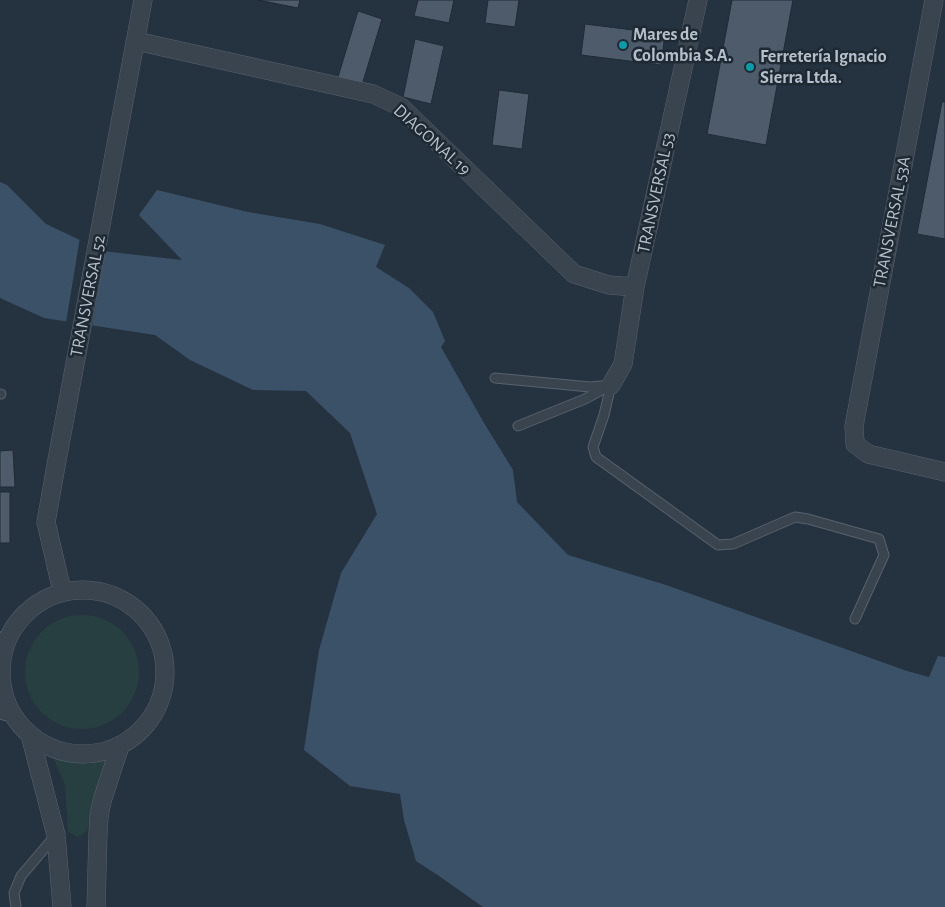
<!DOCTYPE html>
<html>
<head>
<meta charset="utf-8">
<style>
  body { margin:0 }
  canvas { display:block; background:#25323f }
</style>
</head>
<body>
<canvas width="945" height="907"></canvas>
<script>
const g = document.querySelector('canvas').getContext('2d');
g.lineJoin = 'round';
function paint(path, color) { g.fillStyle = color; g.fill(path, 'evenodd'); }
const toPath = rows => new Path2D(rows.map(r => 'M' + r).join(''));
function stroke(path, color, width, dash) { g.strokeStyle = color; g.lineWidth = width; g.lineCap = dash ? 'butt' : 'round'; g.setLineDash(dash || []); g.stroke(path); }
function drawText(font, color, halo, rows, align = 'center') {
  g.font = font + ' "Alegreya Sans",sans-serif'; g.lineWidth = 5; g.setLineDash([]); g.textBaseline = 'middle'; g.strokeStyle = halo; g.fillStyle = color; for (const [text, x, y, turn = 0] of rows) {
    g.save(); g.translate(x, y); g.rotate((+turn || 0) * Math.PI / 180); g.textAlign = isNaN(turn) ? turn : align; if (halo) g.strokeText(text, 0, 0); g.fillText(text, 0, 0); g.restore();
  }
}
paint(toPath([
  '25 672a57 57 0 1 1 114 0a57 57 0 1 1-114 0Z',
  [116,756,99,784,87,831,78,837,68,832,65,784,53,758,89,764]
]), '#273f40');
paint(toPath([
  [0,182,7,185,46,224,82,241,93,250,182,260,139,215,157,190,248,212,320,224,385,245,376,267,409,288,433,312,445,341,441,347,484,423,513,470,517,502,568,555,666,585,907,671,929,677,938,656,945,657,945,907,483,907,439,876,416,861,404,820,400,794,350,786,304,750,319,650,341,573,377,514,350,433,306,391,253,390,190,360,155,335,44,318,0,298]
]), '#3b5168');
paint(toPath([
  [80,237,94,247,105,249,92,327,66,323]
]), '#25323f');
const building = toPath([
  [258,0,300,0,298,8,258,0],
  [418,0,454,0,449,23,414,16,418,0],
  [488,0,519,0,515,27,485,23,488,0],
  [732,0,793,0,766,145,707,134,732,0],
  [358,11,382,19,362,85,338,77,358,11],
  [585,24,665,34,661,65,581,55,585,24],
  [415,39,444,46,431,104,403,97,415,39],
  [499,90,529,94,522,149,492,145,499,90],
  [942,102,945,102,945,239,917,234,942,102],
  [13,450,15,487,0,487,0,451,13,450],
  [0,492,10,492,10,543,0,543,0,492]
]);
paint(building, '#4e5b6a');
stroke(building, '#202b36', 1);
const lane = toPath([
  [495,378,590,387,611,385],
  [611,385,604,415,593,447,596,457,718,545,733,544,795,517,808,519,879,539,884,555,855,619],
  [0,394,1,394],
  [518,426,585,399,609,386],
  [0,638,10,633],
  [0,714,14,718],
  [16,907,14,893,21,876,55,836]
]);
const street = toPath([
  [934,0,854,426,855,444,868,454,945,472],
  [136,41,373,94,401,107,574,274,609,285,635,287],
  [611,385,623,364,635,287,698,0],
  '1 672a82 82 0 1 1 164 0a82 82 0 1 1-164 0Z',
  [62,591,46,522,57,460,143,0],
  [30,735,56,835,62,907],
  [96,907,98,833,99,817,102,801,120,746]
]);
stroke(lane, '#57626d', 11);
stroke(street, '#57626d', 19);
stroke(lane, '#39444f', 9);
stroke(street, '#39444f', 18);
for (const [x, y, r, color] of [
  [623,45,5,"#0f9aa8"],
  [750,67,5,"#0f9aa8"]
]) { const dot = new Path2D(); dot.arc(x, y, r, 0, 2 * Math.PI); g.fillStyle = color; g.fill(dot); stroke(dot, '#1e2934', 2); }
drawText('bold 18px', '#b5bfca', '#1e2934', [
  ["Mares de",633,35],
  ["Colombia S.A.",633,56],
  ["Ferretería Ignacio",760,57],
  ["Sierra Ltda.",760,78]
], 'left');
drawText('18px', '#b5bfca', '#1e2934', [
  ["DIAGONAL 19",432,140,42],
  ["TRANSVERSAL 53",656,193,-78],
  ["TRANSVERSAL 53A",892,222,-79],
  ["TRANSVERSAL 52",88,296,-79]
]);
</script>
</body>
</html>
